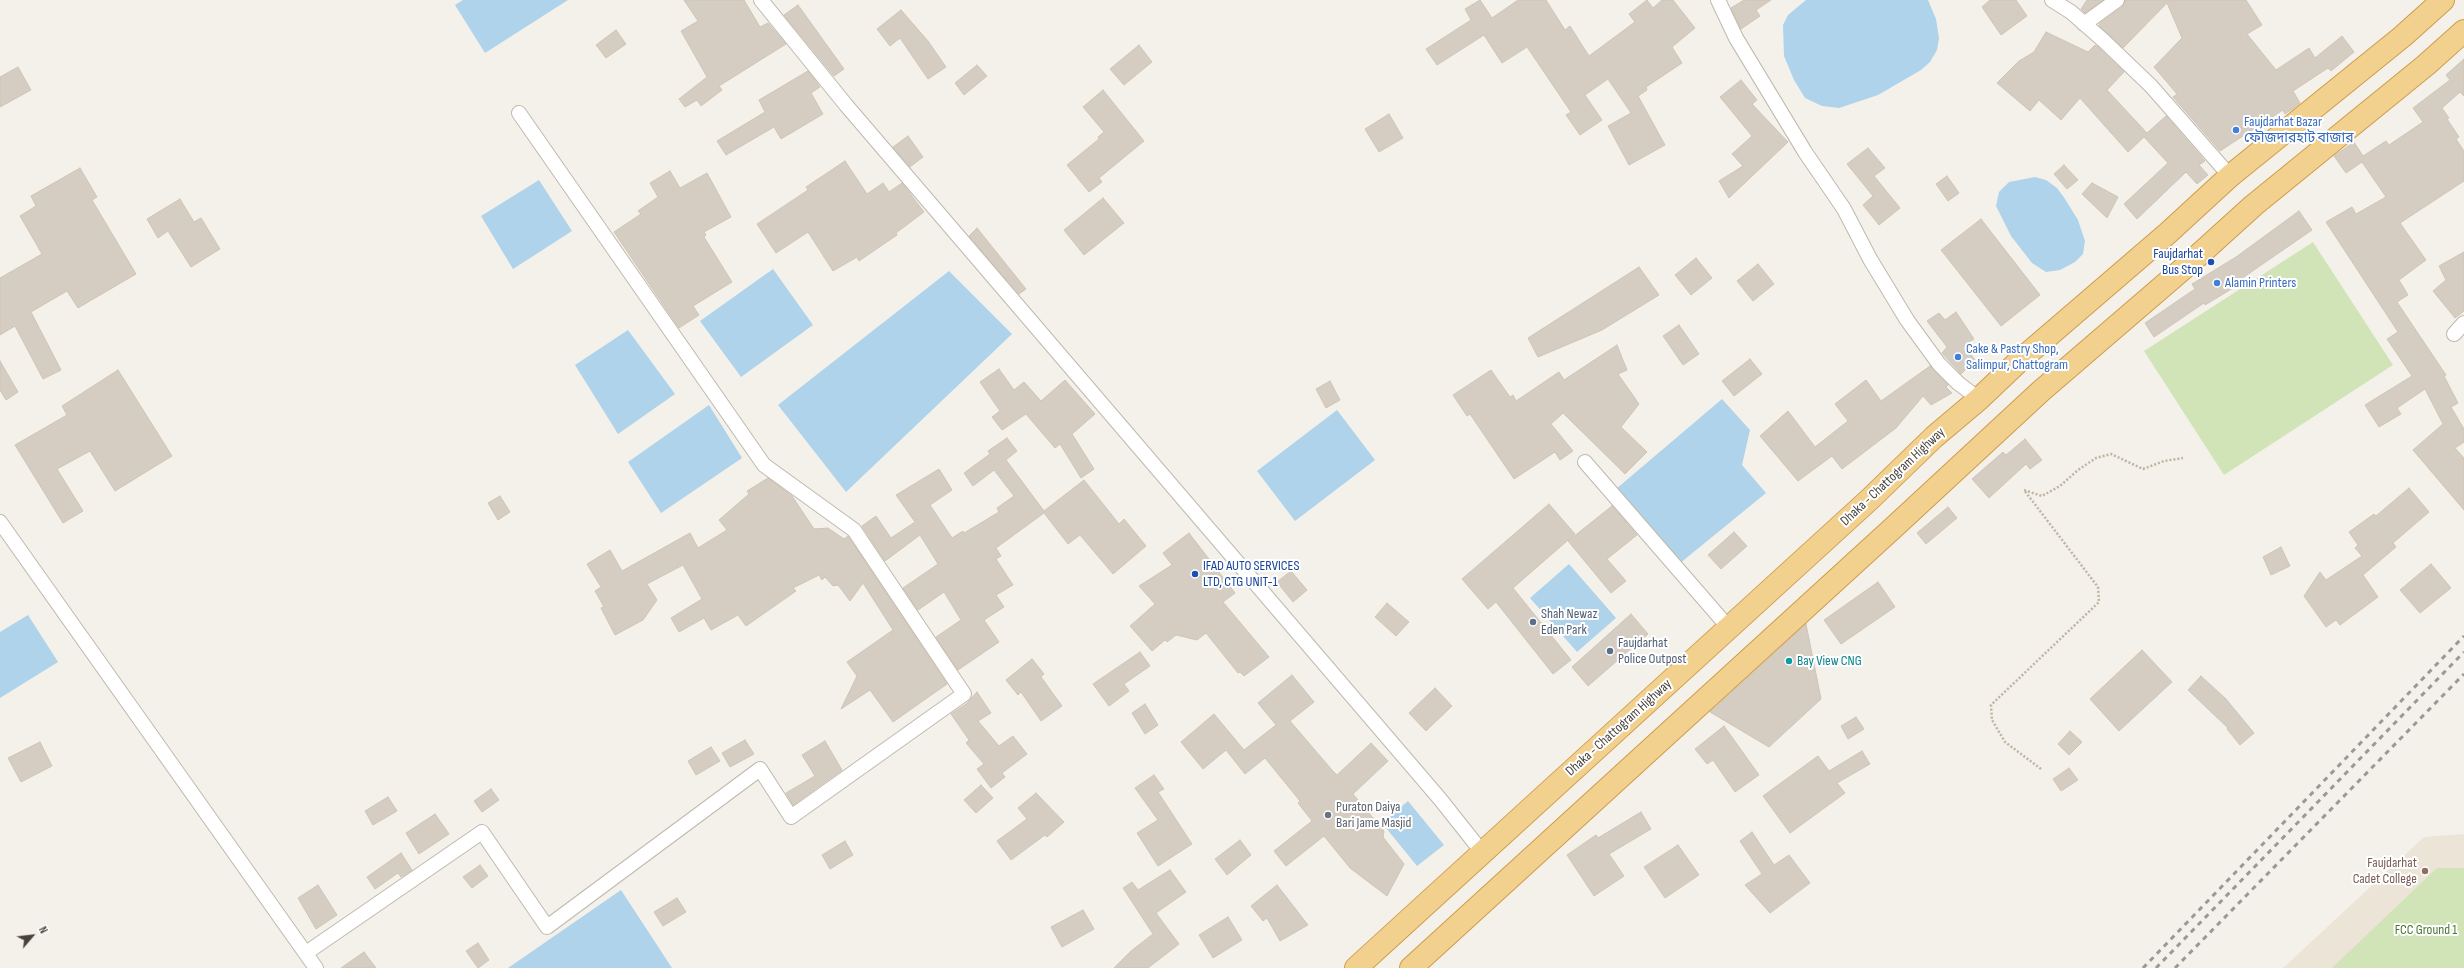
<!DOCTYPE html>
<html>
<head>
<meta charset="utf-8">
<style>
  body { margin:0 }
  #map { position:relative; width:2464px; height:968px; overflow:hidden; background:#f4f1eb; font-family:"Sofia Sans Condensed",sans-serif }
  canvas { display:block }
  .north { position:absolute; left:12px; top:916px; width:40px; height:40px; -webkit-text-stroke:3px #fff; paint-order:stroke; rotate:62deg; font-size:11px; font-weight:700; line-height:16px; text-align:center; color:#48423a }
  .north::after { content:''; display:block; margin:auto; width:14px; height:18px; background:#48423a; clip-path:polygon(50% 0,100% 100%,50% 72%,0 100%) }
</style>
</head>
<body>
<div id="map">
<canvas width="2464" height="968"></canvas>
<div class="north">N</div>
</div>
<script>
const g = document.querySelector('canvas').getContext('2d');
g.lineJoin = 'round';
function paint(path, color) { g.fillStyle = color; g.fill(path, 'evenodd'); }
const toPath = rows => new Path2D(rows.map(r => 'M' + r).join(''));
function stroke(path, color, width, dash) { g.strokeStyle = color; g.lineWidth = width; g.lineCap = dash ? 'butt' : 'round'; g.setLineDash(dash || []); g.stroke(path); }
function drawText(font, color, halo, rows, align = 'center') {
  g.font = font + ' "Sofia Sans Condensed","Noto Sans Bengali",sans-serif'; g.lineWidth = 4; g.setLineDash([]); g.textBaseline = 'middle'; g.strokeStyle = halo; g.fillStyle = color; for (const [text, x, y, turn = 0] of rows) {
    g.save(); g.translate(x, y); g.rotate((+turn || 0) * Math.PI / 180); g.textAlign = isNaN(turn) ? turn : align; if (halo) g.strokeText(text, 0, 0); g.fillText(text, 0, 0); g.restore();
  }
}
paint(toPath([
  [2464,834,2464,968,2283,968,2424,837]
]), '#ece5d7');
paint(toPath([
  [2313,242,2393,365,2224,475,2144,351],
  [2437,868,2464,868,2464,968,2332,968]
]), '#d1e4b8');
paint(toPath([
  [463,0,568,0,485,53,455,5],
  [1806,0,1928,0,1936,19,1939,38,1937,50,1930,62,1921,70,1878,95,1839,108,1822,106,1805,98,1794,80,1784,56,1783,25,1788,15],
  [2035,177,2046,180,2057,188,2065,199,2078,220,2085,241,2083,254,2075,262,2060,270,2046,272,2032,263,2011,236,1996,206,1999,192,2009,182],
  [539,180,572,231,513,269,481,216],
  [773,269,813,325,741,377,700,321],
  [949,271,1012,334,846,492,778,405],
  [628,330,675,394,618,434,575,365],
  [1722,399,1750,430,1742,465,1766,493,1679,564,1616,489],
  [709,405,742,458,661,513,628,462],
  [1337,410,1375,460,1295,521,1257,471],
  [1569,564,1616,618,1577,652,1530,598],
  [28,615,58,662,0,698,0,632],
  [1408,801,1444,845,1417,866,1382,823],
  [621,890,672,968,508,968]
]), '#aed3ea');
const building = toPath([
  [684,0,744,0,760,27,768,23,786,44,719,86,722,90,701,106,697,100,685,107,679,99,707,77,681,31,698,21,684,0],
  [1480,0,1492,18,1518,0,1546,0,1565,30,1570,26,1589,56,1635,22,1629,14,1647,0,1653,8,1662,0,1673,0,1695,28,1672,47,1682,63,1646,87,1647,90,1638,96,1665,145,1629,165,1608,126,1631,113,1608,79,1585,95,1602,120,1580,135,1566,115,1571,112,1527,47,1502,63,1484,35,1437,65,1426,49,1471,20,1465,9,1480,0],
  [1744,0,1771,0,1756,10,1760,16,1741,29,1731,8,1744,0],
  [1990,0,2016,0,2027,16,2001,35,1982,7,1990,0],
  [2087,0,2103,0,2085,13,2081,9,2087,0],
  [2125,0,2246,0,2262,25,2247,34,2276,70,2309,48,2315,58,2342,36,2354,52,2331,71,2328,68,2293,91,2300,103,2294,108,2285,114,2283,110,2220,151,2179,104,2173,97,2177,94,2154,67,2182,38,2167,3,2123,48,2099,26,2100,23,2122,7,2125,0],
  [798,5,844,69,834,76,784,15,798,5],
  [901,10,928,41,946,67,928,79,900,38,890,46,877,29,901,10],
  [616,30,626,44,606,58,596,45,616,30],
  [2046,32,2088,52,2095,45,2098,47,2124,72,2107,90,2147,133,2166,116,2205,161,2199,165,2208,175,2197,184,2186,172,2137,219,2124,204,2168,163,2144,137,2128,152,2080,98,2061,120,2039,100,2030,111,1997,83,2019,61,2034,52,2046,32],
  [1139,45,1152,62,1124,85,1110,69,1139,45],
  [2464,59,2464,96,2460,92,2442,108,2449,118,2447,119,2459,137,2456,139,2464,151,2464,181,2400,223,2426,260,2399,280,2408,295,2397,302,2446,375,2444,376,2458,403,2451,407,2464,429,2464,442,2455,448,2464,458,2464,510,2413,450,2443,424,2425,389,2397,408,2401,414,2379,427,2365,405,2412,376,2387,339,2398,332,2326,222,2352,207,2356,214,2386,197,2362,162,2346,173,2334,156,2354,142,2363,156,2386,141,2389,145,2423,122,2413,108,2450,80,2446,75,2464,59],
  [977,65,987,76,964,95,955,83,977,65],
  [18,67,31,90,0,107,0,77,18,67],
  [808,71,820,87,811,93,823,114,781,139,774,127,726,155,717,141,765,112,759,100,808,71],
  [1741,80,1757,100,1752,104,1788,142,1729,198,1719,181,1743,166,1732,154,1752,136,1720,97,1741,80],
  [1103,90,1144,141,1099,178,1102,182,1089,192,1067,165,1099,139,1098,137,1104,132,1083,107,1103,90],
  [1389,114,1403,138,1379,152,1365,129,1389,114],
  [908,136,923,157,910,167,893,147,908,136],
  [1868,148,1885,168,1874,176,1900,208,1879,225,1863,205,1873,196,1847,164,1868,148],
  [845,161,867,194,883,183,889,192,902,183,924,212,896,233,897,235,859,261,857,257,833,271,808,232,776,253,757,224,808,190,806,187,845,161],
  [2064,165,2078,180,2067,189,2054,174,2064,165],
  [80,168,97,197,92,200,136,274,78,308,67,291,31,312,61,370,43,379,15,326,0,335,0,278,42,254,20,216,36,206,31,196,80,168],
  [670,171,680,188,707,173,731,217,704,232,706,235,704,237,732,282,693,306,699,315,679,328,614,232,641,214,638,211,658,197,650,183,670,171],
  [1947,176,1959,193,1948,201,1936,184,1947,176],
  [2092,183,2118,197,2107,218,2082,194,2092,183],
  [1103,198,1124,223,1084,255,1064,230,1103,198],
  [180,199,194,222,201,218,220,249,191,267,168,231,158,238,147,219,180,199],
  [2299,211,2312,230,2241,279,2243,282,2205,305,2204,303,2154,337,2145,323,2195,289,2192,284,2236,257,2299,211],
  [1981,219,2040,295,2001,326,1941,250,1981,219],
  [977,228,1026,289,1019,294,969,236,977,228],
  [2464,252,2464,311,2455,318,2433,291,2446,280,2439,266,2464,252],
  [1696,258,1712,278,1691,295,1675,275,1696,258],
  [1758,264,1774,284,1753,301,1737,281,1758,264],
  [1639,267,1659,295,1602,330,1538,357,1528,338,1639,267],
  [1956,312,1974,339,1964,345,1975,360,1961,374,1942,353,1947,347,1927,321,1939,313,1945,320,1956,312],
  [1679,325,1699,354,1683,365,1663,336,1679,325],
  [1617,345,1627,370,1618,374,1639,404,1621,427,1647,452,1625,474,1563,413,1551,424,1573,451,1560,460,1555,452,1514,479,1470,414,1467,416,1453,395,1491,370,1510,397,1513,395,1516,401,1559,372,1564,380,1617,345],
  [1750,359,1762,374,1734,396,1722,381,1750,359],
  [0,361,18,392,6,400,0,390,0,361],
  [1930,366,1948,385,1946,387,1952,393,1931,405,1923,396,1896,428,1842,469,1832,456,1798,481,1760,436,1788,411,1815,447,1848,421,1835,404,1866,380,1881,401,1930,366],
  [999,369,1014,390,1024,382,1041,401,1065,380,1095,414,1072,434,1094,469,1081,478,1060,444,1055,448,1026,414,1002,430,992,417,1000,411,980,382,999,369],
  [118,370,172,456,115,491,90,451,57,469,83,511,63,523,15,445,67,415,62,406,118,370],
  [1330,381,1340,400,1326,408,1316,389,1330,381],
  [1007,438,1017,451,1006,460,1044,511,1084,480,1119,524,1124,519,1146,546,1113,574,1080,535,1068,544,1044,513,996,548,1001,556,996,559,1013,585,996,595,1004,607,984,620,999,642,958,670,936,637,961,620,944,592,918,610,903,588,938,564,920,535,885,561,862,526,876,516,891,538,915,522,896,495,939,469,952,490,930,505,952,538,963,531,964,533,999,512,997,508,1014,496,994,470,973,486,964,473,990,454,988,451,1007,438],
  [2025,439,2042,460,2030,469,2026,464,1989,498,1972,479,2003,452,2006,455,2025,439],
  [768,478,792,496,814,529,828,528,844,539,848,536,947,684,893,722,870,690,841,709,857,676,847,662,893,630,863,583,850,601,838,585,833,586,825,577,822,580,819,575,793,588,796,591,746,626,738,615,711,630,704,618,679,632,671,618,702,599,683,565,647,584,657,600,643,620,615,635,601,608,604,607,595,591,601,587,587,564,610,550,622,571,690,533,698,548,727,530,719,520,749,494,747,491,768,478],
  [2409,488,2429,512,2393,543,2396,547,2363,575,2378,597,2340,625,2336,620,2326,627,2304,596,2320,572,2326,580,2362,556,2355,548,2358,545,2349,532,2374,514,2376,516,2409,488],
  [500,496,510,512,498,520,488,503,500,496],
  [1549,504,1575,534,1513,588,1571,660,1553,674,1496,602,1488,609,1462,579,1549,504],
  [1612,506,1637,535,1607,559,1626,581,1611,593,1568,541,1612,506],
  [1948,507,1957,518,1926,544,1917,533,1948,507],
  [1734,532,1747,546,1721,569,1708,555,1734,532],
  [1189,533,1235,593,1223,602,1269,657,1244,676,1240,672,1238,673,1206,633,1197,640,1176,635,1167,642,1165,640,1152,651,1130,626,1155,604,1139,586,1172,565,1163,553,1189,533],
  [2281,547,2290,566,2271,575,2263,557,2281,547],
  [2431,564,2451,588,2420,613,2400,590,2431,564],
  [1291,571,1307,590,1293,602,1277,582,1291,571],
  [1878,582,1895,607,1841,644,1824,620,1878,582],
  [1387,603,1409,622,1396,636,1375,617,1387,603],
  [1631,614,1648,634,1588,686,1572,667,1631,614],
  [1806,624,1821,699,1769,747,1710,712,1806,624],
  [2142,650,2172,682,2119,731,2090,699,2142,650],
  [1140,652,1150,666,1124,684,1129,691,1109,706,1093,684,1140,652],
  [1032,659,1044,674,1041,677,1062,706,1041,721,1021,692,1018,695,1006,680,1032,659],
  [1292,675,1314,702,1290,721,1332,770,1337,775,1371,743,1388,761,1353,794,1384,831,1383,837,1404,864,1387,896,1350,868,1324,836,1286,866,1274,851,1312,821,1298,803,1300,801,1265,758,1245,774,1226,750,1203,769,1181,742,1214,714,1244,750,1276,725,1258,703,1292,675],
  [2201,676,2226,699,2254,733,2240,745,2227,729,2228,728,2188,690,2201,676],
  [1435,688,1452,706,1426,731,1409,713,1435,688],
  [977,692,991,713,978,721,999,746,1013,736,1027,754,1002,773,1005,777,991,788,977,769,984,764,966,743,969,740,951,714,966,704,977,692],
  [1145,704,1158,725,1145,734,1132,713,1145,704],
  [1856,717,1864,729,1848,739,1841,726,1856,717],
  [1724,726,1759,775,1735,792,1713,760,1707,764,1695,749,1724,726],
  [2070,731,2082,742,2069,755,2058,744,2070,731],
  [745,740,754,754,730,767,722,753,745,740],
  [825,741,842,770,793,805,786,793,815,776,802,755,825,741],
  [40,742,52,766,21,782,8,758,40,742],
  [711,747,720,761,696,775,688,761,711,747],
  [1862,751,1870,764,1837,783,1845,793,1790,833,1763,796,1818,756,1829,771,1862,751],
  [2069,768,2078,780,2061,791,2053,779,2069,768],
  [1154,775,1164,789,1158,792,1192,844,1158,866,1137,833,1158,820,1135,788,1154,775],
  [981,785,993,798,976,813,964,800,981,785],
  [491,789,499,800,482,812,474,801,491,789],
  [1036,793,1064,822,1047,837,1045,835,1011,860,997,841,1027,819,1018,808,1036,793],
  [388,797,397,811,373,825,365,811,388,797],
  [1641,812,1651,829,1609,854,1624,876,1594,896,1567,855,1596,835,1598,838,1641,812],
  [435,814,449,834,419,854,406,833,435,814],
  [1752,832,1774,865,1789,855,1810,883,1770,913,1745,885,1762,874,1740,841,1752,832],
  [1240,840,1251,855,1227,875,1215,859,1240,840],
  [845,841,853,855,830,869,822,855,845,841],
  [1678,845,1699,875,1665,898,1644,867,1678,845],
  [401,853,412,870,401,877,398,873,375,889,367,877,401,853],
  [480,865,488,876,472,888,463,877,480,865],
  [1170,870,1186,892,1156,913,1179,944,1148,968,1114,968,1131,951,1153,934,1123,888,1132,882,1138,890,1170,870],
  [318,885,337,915,316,929,298,898,318,885],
  [1277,885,1308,925,1280,941,1267,918,1263,921,1251,906,1277,885],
  [677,898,686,912,663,926,654,912,677,898],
  [1083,910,1094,929,1062,947,1051,927,1083,910],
  [1228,917,1242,940,1213,958,1199,935,1228,917],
  [478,943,489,960,478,968,466,951,478,943],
  [364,952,376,968,341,968,364,952]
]);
paint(building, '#d5cdc2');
stroke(building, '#cfc4b5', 1);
const minor = toPath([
  [761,0,846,105,1440,799,1482,852],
  [1718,0,1736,38,1805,152,1844,209,1870,259,1907,320,1939,364,1958,383,1979,399],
  [2052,0,2071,12,2104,41,2151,86,2230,176],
  [2084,24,2117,0],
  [2454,334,2464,323],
  [1585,462,1729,628],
  [0,522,316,968],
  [306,953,482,832,547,927,760,769,791,817,964,694,854,530,764,465,519,113]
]);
const trunk = toPath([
  [1356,968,1870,499,1934,437,1979,399,2018,362,2168,233,2230,176,2403,36,2443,0],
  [1411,968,1893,528,2041,391,2191,262,2254,205,2426,65,2464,31]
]);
stroke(minor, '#bfb9ae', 16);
stroke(trunk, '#cf9b4a', 24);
stroke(toPath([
  [2041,769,2005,742,1992,720,1991,705,2099,602,2098,587,2024,490,2042,496,2060,486,2078,470,2096,458,2111,454,2143,469,2164,461,2183,458]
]), '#bfb4a1', 2.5, [2, 2]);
stroke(minor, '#fff', 14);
stroke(trunk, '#f2d18f', 22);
stroke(toPath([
  [2143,968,2464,636],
  [2156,968,2464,652],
  [2175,968,2464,674]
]), '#999', 3, [5, 5]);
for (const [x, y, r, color] of [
  [2236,130,4,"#3f7fe0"],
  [2211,262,4,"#1a4fb4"],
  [2217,283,4,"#3f7fe0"],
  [1958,357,4,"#3f7fe0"],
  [1195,574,4,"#1a4fb4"],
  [1533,622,4,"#5c6f8a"],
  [1610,651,4,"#5c6f8a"],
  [1789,661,4,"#0f9aa8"],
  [1328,815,4,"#6b7280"],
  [2425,871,4,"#8d6e63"]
]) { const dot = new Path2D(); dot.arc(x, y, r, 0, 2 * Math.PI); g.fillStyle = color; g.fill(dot); stroke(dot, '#fff', 1.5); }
drawText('14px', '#366cbe', '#fff', [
  ["Faujdarhat Bazar",2244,122],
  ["ফৌজদারহাট বাজার",2244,138],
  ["Alamin Printers",2225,283],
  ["Cake & Pastry Shop,",1966,349],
  ["Salimpur, Chattogram",1966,365]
], 'left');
drawText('14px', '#164399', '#fff', [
  ["Faujdarhat",2203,254],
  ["Bus Stop",2203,270],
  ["IFAD AUTO SERVICES",1203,566,"left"],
  ["LTD, CTG UNIT-1",1203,582,"left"]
], 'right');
drawText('14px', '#48423a', '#fff', [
  ["Dhaka - Chattogram Highway",1893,477,-43],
  ["Dhaka - Chattogram Highway",1619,728,-42]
]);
drawText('14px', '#4e5e75', '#fff', [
  ["Shah Newaz",1541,614],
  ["Eden Park",1541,630],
  ["Faujdarhat",1618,643],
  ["Police Outpost",1618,659]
], 'left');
drawText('14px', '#0d838f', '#fff', [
  ["Bay View CNG",1797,661]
], 'left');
drawText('14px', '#5b616d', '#fff', [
  ["Puraton Daiya",1336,807],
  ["Bari Jame Masjid",1336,823]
], 'left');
drawText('14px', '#785e54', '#fff', [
  ["Faujdarhat",2417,863],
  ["Cadet College",2417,879]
], 'right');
drawText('14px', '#4d7532', '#fff', [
  ["FCC Ground 1",2426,930]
]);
</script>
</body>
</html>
